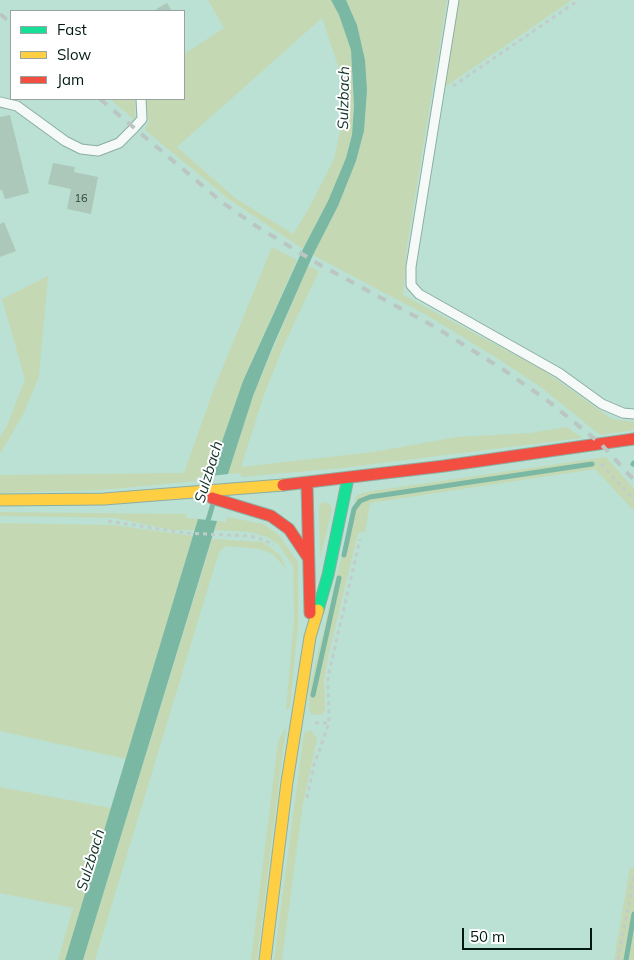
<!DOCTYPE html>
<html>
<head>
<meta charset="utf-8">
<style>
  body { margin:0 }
  #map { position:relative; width:634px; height:960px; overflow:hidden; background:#bae1d3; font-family:Mulish,sans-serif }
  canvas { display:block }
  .legend { position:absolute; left:10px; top:10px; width:175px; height:90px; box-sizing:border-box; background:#fff; border:1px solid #99a3a0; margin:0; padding:6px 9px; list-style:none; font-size:15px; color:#001a12 }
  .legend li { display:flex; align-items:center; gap:10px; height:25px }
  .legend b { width:25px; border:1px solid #99a3a0 }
  .scale { position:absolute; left:462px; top:928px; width:130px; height:22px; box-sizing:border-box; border:2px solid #001a12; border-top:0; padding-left:6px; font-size:15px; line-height:18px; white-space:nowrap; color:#001a12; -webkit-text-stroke:4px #fff; paint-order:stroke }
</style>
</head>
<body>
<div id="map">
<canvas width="634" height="960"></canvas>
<ul class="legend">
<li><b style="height:6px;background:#16e098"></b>Fast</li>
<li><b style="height:6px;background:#ffcf43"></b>Slow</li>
<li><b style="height:6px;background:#f24e42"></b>Jam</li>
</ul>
<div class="scale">50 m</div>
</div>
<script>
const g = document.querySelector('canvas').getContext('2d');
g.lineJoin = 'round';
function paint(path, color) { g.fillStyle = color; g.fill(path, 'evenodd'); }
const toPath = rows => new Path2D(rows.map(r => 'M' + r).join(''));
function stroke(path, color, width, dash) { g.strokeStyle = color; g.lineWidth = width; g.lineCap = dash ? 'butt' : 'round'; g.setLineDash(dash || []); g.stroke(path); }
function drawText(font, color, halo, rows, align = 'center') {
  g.font = font + ' Mulish,sans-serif'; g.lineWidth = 4; g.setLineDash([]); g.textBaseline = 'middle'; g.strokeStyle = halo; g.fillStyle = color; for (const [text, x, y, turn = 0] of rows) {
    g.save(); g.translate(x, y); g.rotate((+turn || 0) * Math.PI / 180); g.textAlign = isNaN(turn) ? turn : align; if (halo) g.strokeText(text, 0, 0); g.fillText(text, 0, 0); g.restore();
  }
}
paint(toPath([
  [208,0,331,0,339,15,351,50,354,106,352,135,346,158,328,201,303,249,230,200,145,130,149,122,144,99,184,99,184,54,224,28],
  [322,18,340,72,343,117,334,159,308,210,293,234,235,198,177,147],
  [346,0,447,0,407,246,403,295,543,370,612,419,634,422,634,430,600,435,542,388,500,360,430,317,313,255,338,206,356,161,364,131,357,25],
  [458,0,572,0,445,87],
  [110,99,132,99,135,101,135,120],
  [272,247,297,260,243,381,210,476,196,477,196,481,102,490,0,493,0,475,184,473,213,391],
  [308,266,319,271,283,347,264,395,241,467,373,452,457,437,530,433,567,427,582,438,342,468,241,477,241,473,228,474,253,396],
  [48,276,39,376,24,413,0,454,0,437,7,426,25,379,2,299],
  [606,457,634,489,634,511,595,469,370,503,365,532,358,533,328,657,324,680,325,710,322,715,315,715,309,712,309,690,356,496,366,492],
  [325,502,330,504,332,510,320,558,319,511,320,504],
  [0,512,186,514,186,518,198,519,195,530,171,530,115,518,0,516],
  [227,517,263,524,278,534,298,562,298,625,290,708,286,710,294,619,293,566,278,544,267,537,249,532,214,530,217,521,226,522],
  [0,523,113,525,193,536,126,759,0,731],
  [212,539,263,542,280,555,287,570,273,554,260,549,226,546,219,552,95,960,83,960],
  [286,727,257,960,251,960,278,742],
  [311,730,317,739,303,803,282,960,274,960,304,733],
  [0,787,111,808,65,960,58,960,73,908,0,893],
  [630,868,634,868,634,960,614,960]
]), '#c5d8b4');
paint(toPath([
  [331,0,346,0,357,25,365,60,367,90,364,131,356,161,338,206,313,255,273,346,253,396,228,474,210,476,243,381,303,249,328,201,346,158,352,135,354,106,351,50,339,15],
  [198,519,217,521,83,960,65,960]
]), '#7ab8a3');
stroke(toPath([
  [633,464,634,463],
  [206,527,213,504],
  [344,555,354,509,360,501,370,497,592,464],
  [313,695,339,578],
  [626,960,634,914]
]), '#7ab8a3', 5);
paint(toPath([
  [167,3,172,11,153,11],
  [10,115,29,193,5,199,2,190,0,190,0,117],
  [53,163,75,167,74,172,98,177,91,214,67,209,71,189,48,184],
  [4,222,16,251,0,257,0,224]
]), '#acc8ba');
const lane = toPath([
  [454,0,411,267,411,285,419,294,559,373,602,404,623,413,634,414],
  [0,102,17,106,65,141,81,149,98,151,119,143,134,128,142,119,141,99]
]);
const fast = toPath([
  [318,610,328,575,348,478]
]);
const slow = toPath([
  [0,500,104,499,283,485],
  [265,960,287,782,310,637,318,610]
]);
const jam = toPath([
  [307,483,310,613],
  [283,485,444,466,634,439],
  [212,498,271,516,289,529,307,556]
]);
stroke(lane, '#8dada2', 11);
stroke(fast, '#8dada2', 13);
stroke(slow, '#8dada2', 13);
stroke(jam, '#8dada2', 13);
stroke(toPath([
  [453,86,579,0],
  [601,464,634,500],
  [108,521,185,533,250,536,264,540,274,545],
  [315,723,329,723],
  [307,798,314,765,329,723,328,677,360,539],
  [618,960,634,876]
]), '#c2cdc9', 3, [4, 4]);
stroke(lane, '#f5faf8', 9);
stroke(fast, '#16e098', 11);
stroke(slow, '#ffcf43', 11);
stroke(jam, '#f24e42', 11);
stroke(toPath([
  [0,14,11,23],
  [100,99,223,203,256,226,322,266,435,327,501,368,548,401,601,444,634,480]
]), '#bbc6c2', 4, [9, 9]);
drawText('11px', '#2c463d', null, [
  ["16",81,199]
]);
drawText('italic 15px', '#113329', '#fff', [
  ["Sulzbach",344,98,-89],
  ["Sulzbach",209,472,-73],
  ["Sulzbach",91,860,-73]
]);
</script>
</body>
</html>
